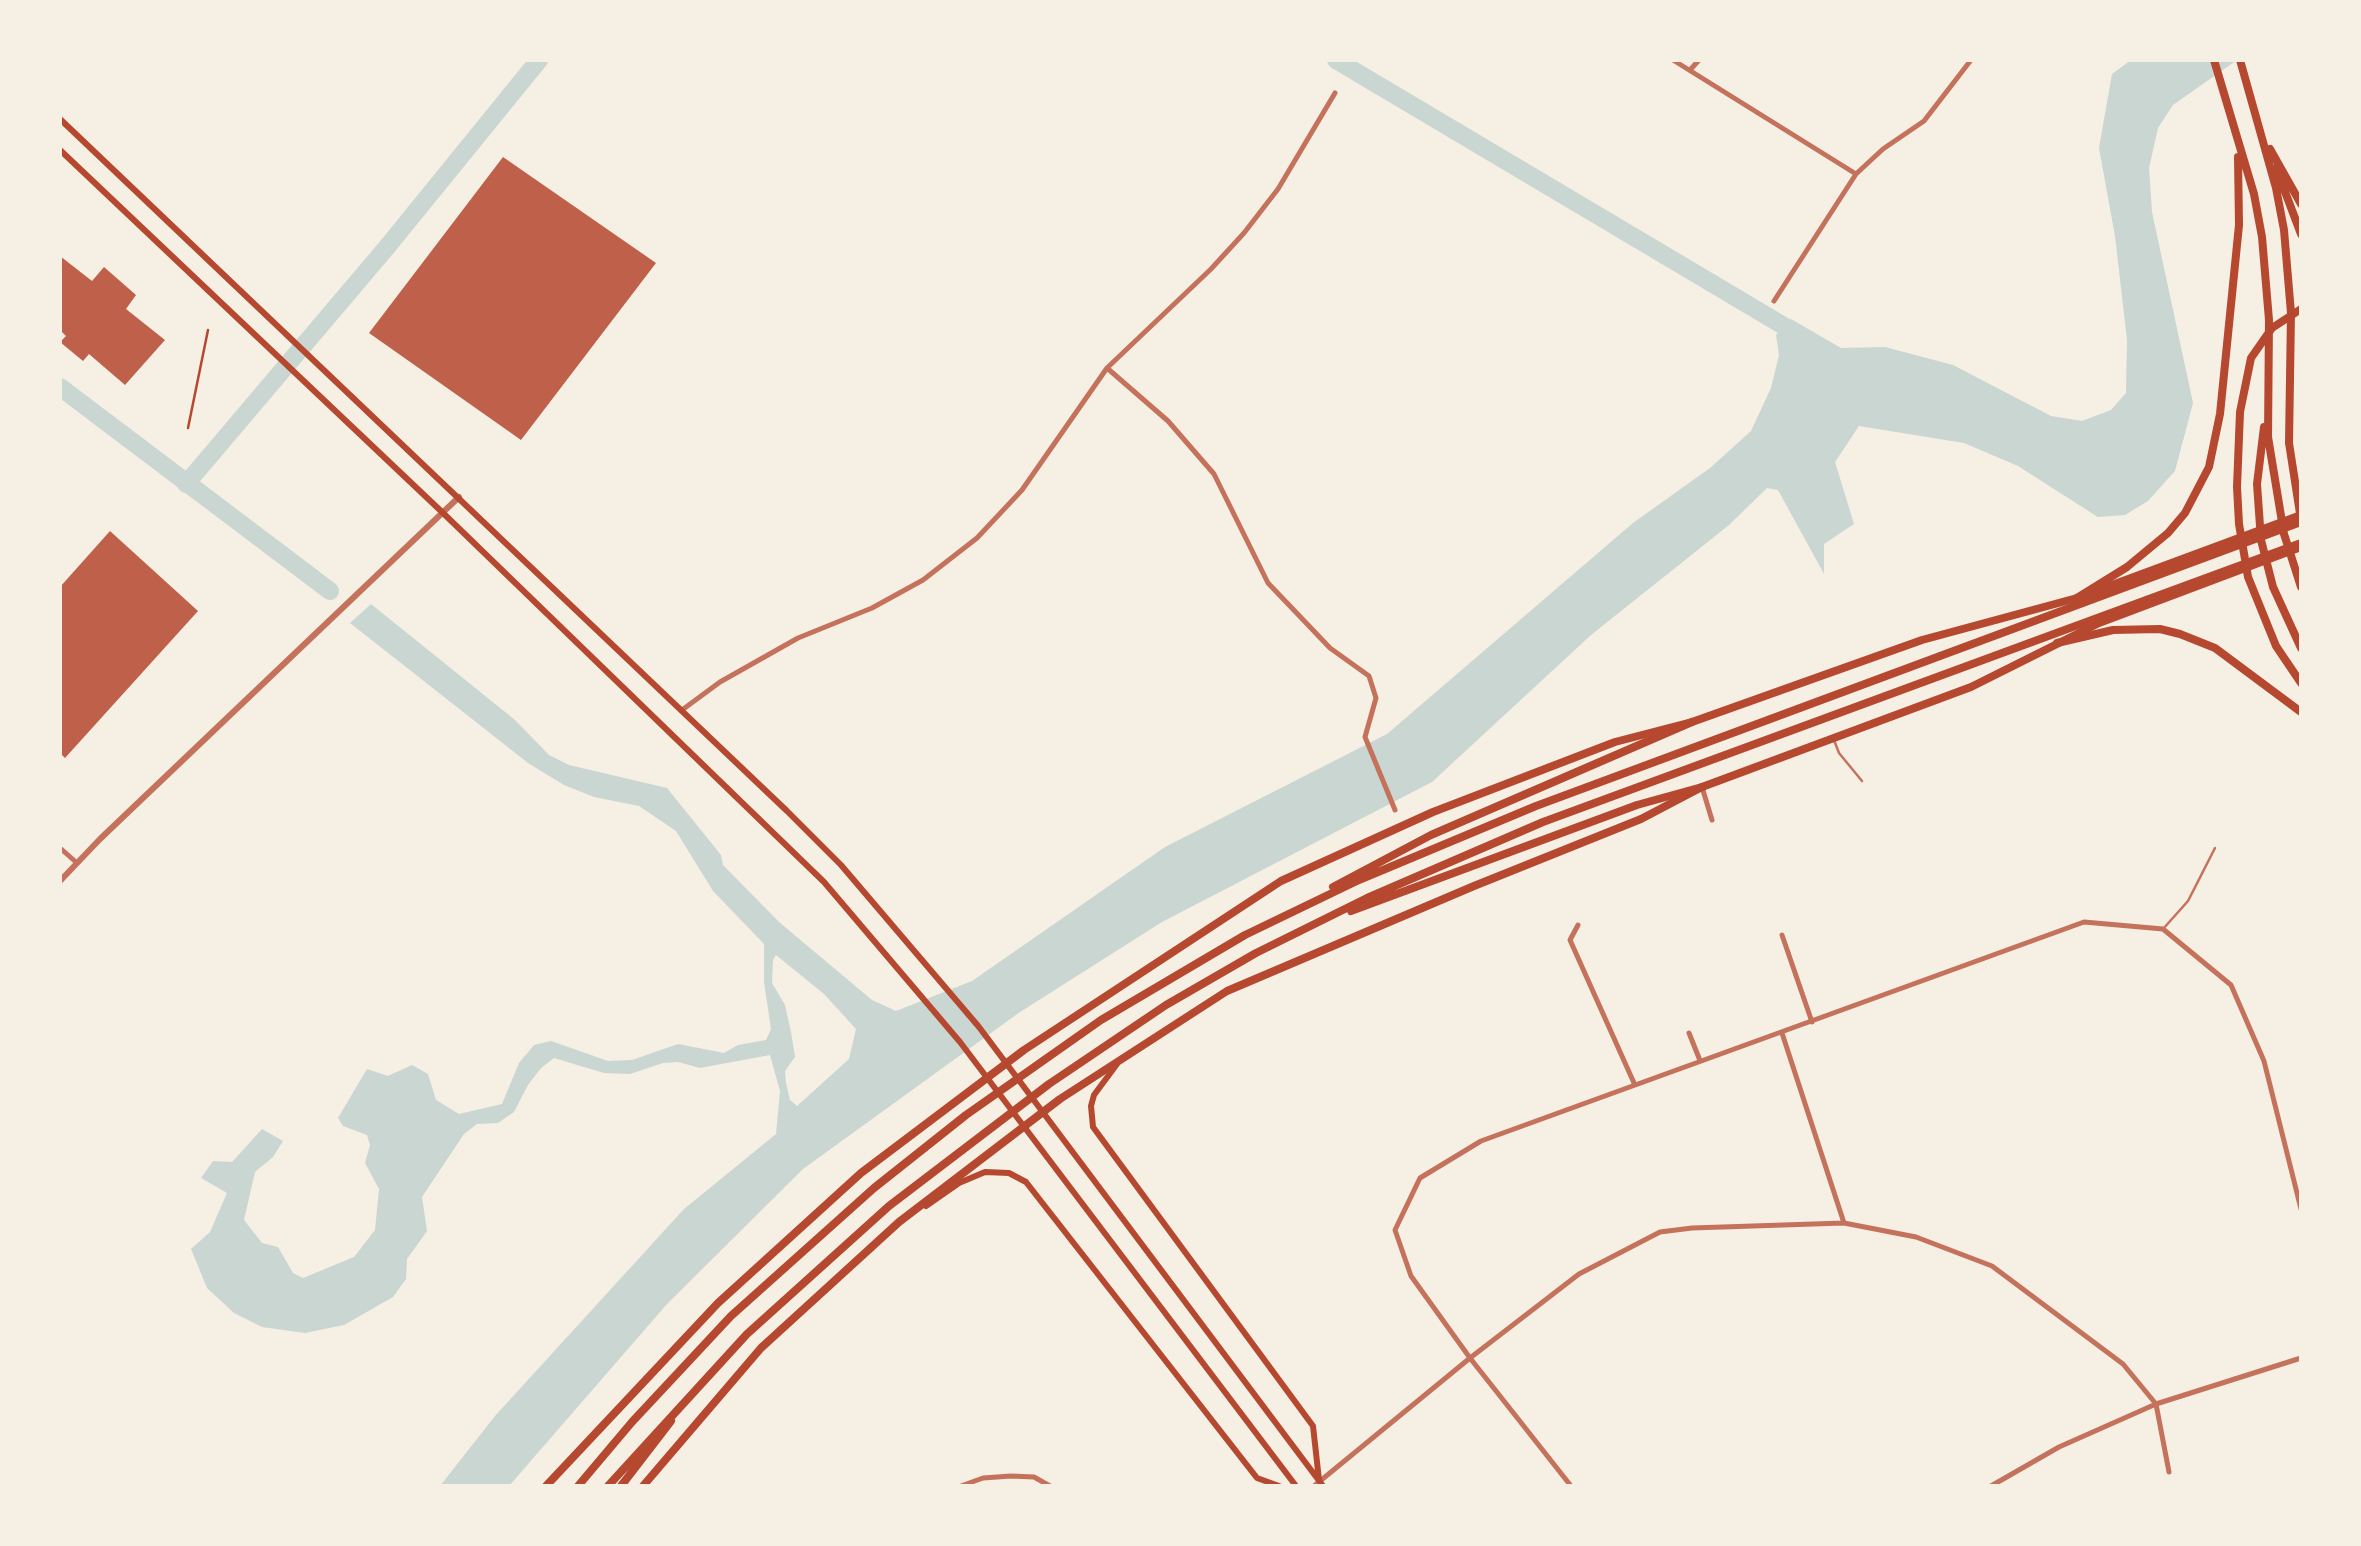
<!DOCTYPE html>
<html>
<head>
<meta charset="utf-8">
<style>
  body { margin:0 }
  #map { position:relative; width:2361px; height:1546px; overflow:hidden; background:#f6efe4; font-family:"Sofia Sans Condensed",sans-serif }
  canvas { display:block }
  .frame { position:absolute; inset:0; border:62px solid #f6efe4; pointer-events:none }
</style>
</head>
<body>
<div id="map">
<canvas width="2361" height="1546"></canvas>
<div class="frame"></div>
</div>
<script>
const g = document.querySelector('canvas').getContext('2d');
g.lineJoin = 'round';
function paint(path, color) { g.fillStyle = color; g.fill(path, 'evenodd'); }
const toPath = rows => new Path2D(rows.map(r => 'M' + r).join(''));
function stroke(path, color, width, dash) { g.strokeStyle = color; g.lineWidth = width; g.lineCap = dash ? 'butt' : 'round'; g.setLineDash(dash || []); g.stroke(path); }
paint(toPath([
  [2131,60,2237,60,2173,105,2158,128,2149,168,2152,212,2193,403,2175,471,2148,501,2125,515,2098,517,2018,466,1964,443,1859,426,1835,462,1854,524,1824,544,1824,574,1778,490,1767,488,1729,525,1591,635,1432,782,1162,922,1020,1012,803,1169,667,1304,509,1486,440,1486,495,1416,684,1209,776,1134,780,1091,770,1055,700,1068,678,1062,663,1063,630,1074,604,1073,554,1058,541,1068,528,1085,514,1112,498,1123,477,1124,464,1134,422,1197,427,1231,407,1259,406,1279,393,1297,344,1325,305,1333,262,1327,234,1313,207,1288,191,1249,210,1232,227,1193,201,1178,213,1161,232,1162,262,1129,283,1141,273,1157,255,1172,244,1220,262,1243,278,1247,293,1273,303,1278,354,1257,375,1230,379,1189,365,1163,370,1145,367,1135,343,1126,338,1118,367,1069,388,1076,412,1065,428,1074,436,1100,459,1114,502,1104,519,1063,534,1045,551,1041,608,1061,632,1060,678,1044,724,1053,738,1045,766,1040,771,1029,764,982,764,944,713,891,676,831,639,806,594,797,564,785,528,763,350,623,371,604,515,720,549,755,569,765,667,788,721,855,723,865,779,922,872,1000,896,1011,972,981,1165,847,1387,734,1633,523,1710,468,1751,431,1771,388,1779,355,1776,335,1791,319,1841,348,1885,347,1953,365,2051,416,2082,421,2111,410,2126,393,2127,340,2115,236,2099,148,2112,74],
  [776,955,824,994,856,1029,849,1059,797,1106,790,1100,786,1083,785,1071,795,1057,791,1032,785,1005,772,983,773,960]
]), '#c9d6d2');
stroke(toPath([
  [1336,60,1804,338],
  [60,387,330,591],
  [186,484,387,247,539,60]
]), '#c9d6d2', 18);
paint(toPath([
  [503,157,656,263,521,440,369,333],
  [60,256,92,281,104,267,136,295,126,309,165,340,125,385,89,354,83,361,60,342,66,336,60,330],
  [110,531,198,611,65,758,60,753,60,587]
]), '#bf614a');
stroke(toPath([
  [188,428,208,330]
]), '#b5482f', 2.5);
stroke(toPath([
  [1834,740,1839,753,1862,781],
  [2163,929,2188,901,2215,848]
]), '#c5725c', 2.5);
stroke(toPath([
  [1673,60,1856,174],
  [1690,70,1699,60],
  [1774,301,1856,174,1883,149,1924,121,1971,60],
  [1107,368,1168,421,1214,474,1268,583,1330,648,1369,676,1376,698,1365,737,1395,810],
  [682,710,720,682,798,638,872,608,923,580,977,538,1022,490,1107,368,1211,269,1244,233,1278,189,1335,93],
  [1702,787,1712,820],
  [60,848,77,863],
  [1578,925,1570,940,1634,1083],
  [1782,935,1812,1022],
  [1689,1033,1699,1058],
  [1782,1033,1844,1223],
  [2156,1404,2169,1472],
  [961,1486,983,1478,1011,1476,1034,1477,1050,1486],
  [1314,1486,1470,1358,1579,1274,1660,1232,1692,1228,1844,1223,1916,1237,1992,1266,2123,1364,2156,1404],
  [1571,1486,1470,1358,1411,1276,1395,1230,1420,1178,1481,1141,2084,922,2163,929,2231,985,2264,1061,2301,1209],
  [1991,1486,2059,1447,2156,1404,2301,1358]
]), '#c5725c', 5);
stroke(toPath([
  [60,881,100,839,459,497]
]), '#c5725c', 6);
stroke(toPath([
  [60,119,787,811,841,865,979,1027,1323,1486],
  [60,150,442,512,824,882,960,1042,1296,1486],
  [1117,1064,1094,1095,1091,1106,1093,1127,1313,1426,1319,1480],
  [926,1206,959,1183,985,1172,1009,1173,1026,1182,1257,1478,1279,1486]
]), '#b5482f', 6);
stroke(toPath([
  [546,1486,718,1303,861,1173,1024,1050,1281,881,1433,812,1615,742,1692,722,1922,640,2077,598,2301,515],
  [643,1486,761,1348,899,1222,1060,1099,1227,991,1474,886,1641,819,1702,787,1971,687,2099,623,2301,547]
]), '#b5482f', 8);
stroke(toPath([
  [2214,60,2254,194,2262,237,2269,320,2268,437,2284,534,2301,587],
  [2240,60,2276,188,2284,230,2291,313,2289,443,2301,520],
  [2270,149,2301,204],
  [2276,168,2301,234],
  [2301,309,2272,328,2251,358,2240,412,2237,487,2239,524,2248,577,2276,646,2301,683],
  [2264,427,2257,484,2261,540,2273,587,2301,648],
  [2077,598,2127,567,2168,533,2185,513,2209,467,2220,414,2239,225,2238,157],
  [2057,643,2113,630,2160,629,2180,634,2215,648,2301,712],
  [1333,887,1431,835,1692,722],
  [1351,911,1637,805,1702,787],
  [578,1486,632,1422,731,1316,874,1188,966,1115,1101,1020,1245,935,1359,880,1536,806,2301,522],
  [608,1486,747,1334,889,1206,1049,1084,1166,1005,1256,953,1367,898,1543,822,2301,543],
  [621,1486,671,1421]
]), '#b5482f', 8);
</script>
</body>
</html>
